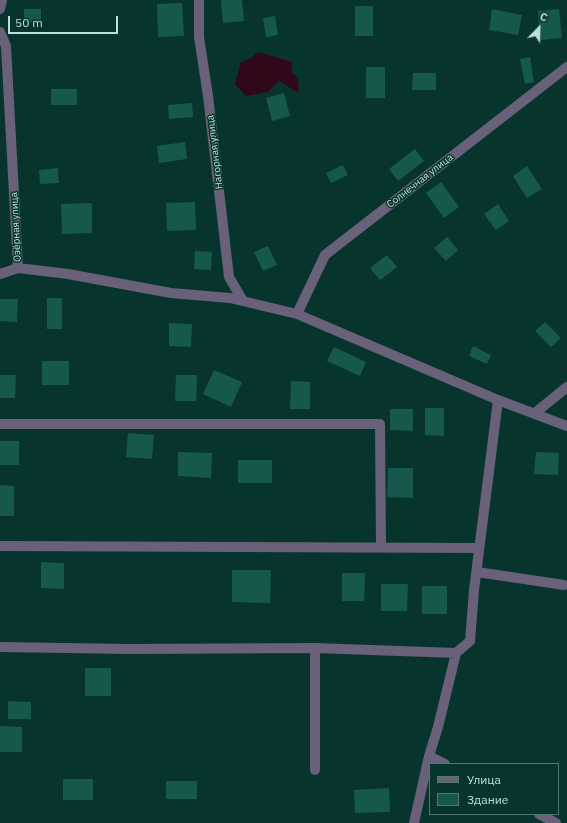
<!DOCTYPE html>
<html>
<head>
<meta charset="utf-8">
<style>
  body { margin:0 }
  #map { position:relative; width:567px; height:823px; overflow:hidden; background:#07352d; font-family:"IBM Plex Sans",sans-serif }
  canvas { display:block }
  .legend { position:absolute; left:429px; top:763px; width:130px; height:52px; box-sizing:border-box; background:#07352d; border:1px solid #4f7a71; margin:0; padding:5px 7px; list-style:none; font-size:12px; color:#bce2d8 }
  .legend li { display:flex; align-items:center; gap:8px; height:20px }
  .legend b { width:20px; border:1px solid #4f7a71 }
  .north { position:absolute; left:519px; top:8px; width:40px; height:40px; -webkit-text-stroke:3px #07352d; paint-order:stroke; rotate:23deg; font-size:11px; font-weight:700; line-height:16px; text-align:center; color:#bce2d8 }
  .north::after { content:''; display:block; margin:auto; width:14px; height:18px; background:#bce2d8; clip-path:polygon(50% 0,100% 100%,50% 72%,0 100%) }
  .scale { position:absolute; left:8px; top:16px; width:110px; height:18px; box-sizing:border-box; border:2px solid #bce2d8; border-top:0; padding-left:5px; font-size:12px; line-height:14px; white-space:nowrap; color:#bce2d8; -webkit-text-stroke:3px #07352d; paint-order:stroke }
</style>
</head>
<body>
<div id="map">
<canvas width="567" height="823"></canvas>
<ul class="legend">
<li><b style="height:5px;background:#686179"></b>Улица</li>
<li><b style="height:11px;background:#17584c"></b>Здание</li>
</ul>
<div class="north">С</div>
<div class="scale">50 m</div>
</div>
<script>
const g = document.querySelector('canvas').getContext('2d');
g.lineJoin = 'round';
function paint(path, color) { g.fillStyle = color; g.fill(path, 'evenodd'); }
const toPath = rows => new Path2D(rows.map(r => 'M' + r).join(''));
function stroke(path, color, width, dash) { g.strokeStyle = color; g.lineWidth = width; g.lineCap = dash ? 'butt' : 'round'; g.setLineDash(dash || []); g.stroke(path); }
function drawText(font, color, halo, rows, align = 'center') {
  g.font = font + ' "IBM Plex Sans",sans-serif'; g.lineWidth = 3; g.setLineDash([]); g.textBaseline = 'middle'; g.strokeStyle = halo; g.fillStyle = color; for (const [text, x, y, turn = 0] of rows) {
    g.save(); g.translate(x, y); g.rotate((+turn || 0) * Math.PI / 180); g.textAlign = isNaN(turn) ? turn : align; if (halo) g.strokeText(text, 0, 0); g.fillText(text, 0, 0); g.restore();
  }
}
paint(toPath([
  [258,52,292,62,292,73,298,78,299,93,279,81,268,92,246,96,235,84,241,62,250,59]
]), '#300819');
paint(toPath([
  [221,0,242,0,244,21,223,23],
  [182,3,184,36,158,37,157,4],
  [355,6,373,6,373,36,355,36],
  [24,9,41,9,41,22,24,22],
  [492,9,522,15,518,35,489,30],
  [559,9,562,38,540,40,538,11],
  [275,16,278,35,266,37,263,18],
  [530,57,534,82,525,84,520,59],
  [366,67,385,67,385,98,366,98],
  [413,73,436,73,436,90,412,90],
  [51,89,77,89,77,105,51,105],
  [284,93,290,116,272,121,266,98],
  [192,103,193,117,169,119,168,105],
  [185,142,187,159,159,163,157,146],
  [415,149,424,161,398,181,389,169],
  [343,165,348,175,331,183,326,173],
  [527,166,542,189,527,198,513,176],
  [58,168,59,183,40,184,39,170],
  [441,182,459,207,444,218,426,193],
  [195,202,196,230,167,231,166,203],
  [92,203,92,233,62,234,61,204],
  [498,204,509,221,496,230,484,214],
  [447,237,458,250,446,261,434,248],
  [268,246,277,265,263,271,254,252],
  [195,251,212,252,211,270,194,269],
  [387,255,397,267,380,280,370,268],
  [47,298,62,298,62,329,47,329],
  [0,299,18,299,17,322,0,321],
  [545,322,561,338,551,347,535,331],
  [169,323,192,324,191,347,169,346],
  [473,346,491,355,487,364,469,356],
  [334,347,366,362,360,376,327,361],
  [42,361,69,361,69,385,42,385],
  [214,370,242,382,231,407,203,394],
  [0,375,16,375,15,398,0,398],
  [176,375,197,375,196,401,175,401],
  [291,381,310,382,310,409,290,409],
  [425,408,444,408,444,436,425,435],
  [390,409,413,409,413,431,390,430],
  [128,433,154,435,152,459,126,457],
  [0,441,19,441,19,465,0,465],
  [178,452,212,453,211,478,178,476],
  [536,452,559,453,558,475,534,474],
  [238,460,272,460,272,483,238,483],
  [388,468,413,468,413,498,387,497],
  [0,485,14,486,14,516,0,516],
  [41,562,64,563,64,589,41,588],
  [232,570,271,570,270,603,232,602],
  [342,573,365,573,364,601,342,601],
  [381,584,408,584,407,611,381,611],
  [422,586,447,586,447,614,422,614],
  [85,668,111,668,111,696,85,696],
  [8,701,31,702,31,719,8,719],
  [0,726,22,727,22,752,0,752],
  [63,779,93,779,93,800,63,800],
  [166,781,197,781,197,799,166,799],
  [389,788,390,812,355,813,354,790]
]), '#17584c');
stroke(toPath([
  [199,0,199,37,208,96,229,277,243,301],
  [0,9,2,0],
  [0,32,6,46,18,268,68,274,171,293,230,298,297,314,498,400,567,426],
  [0,274,18,268],
  [297,314,325,255,567,67],
  [535,413,567,387],
  [0,424,380,424,381,547],
  [0,546,479,548],
  [477,572,564,585],
  [0,647,129,649,315,648,456,653],
  [429,756,445,764],
  [315,770,315,648],
  [539,814,556,823],
  [414,823,429,756,438,727,456,653,470,641,474,590,498,400]
]), '#686179', 10);
drawText('10px', '#bce2d8', '#07352d', [
  ["Нагорная улица",215,152,-97],
  ["Солнечная улица",420,181,-38],
  ["Озёрная улица",16,227,-93]
]);
</script>
</body>
</html>
